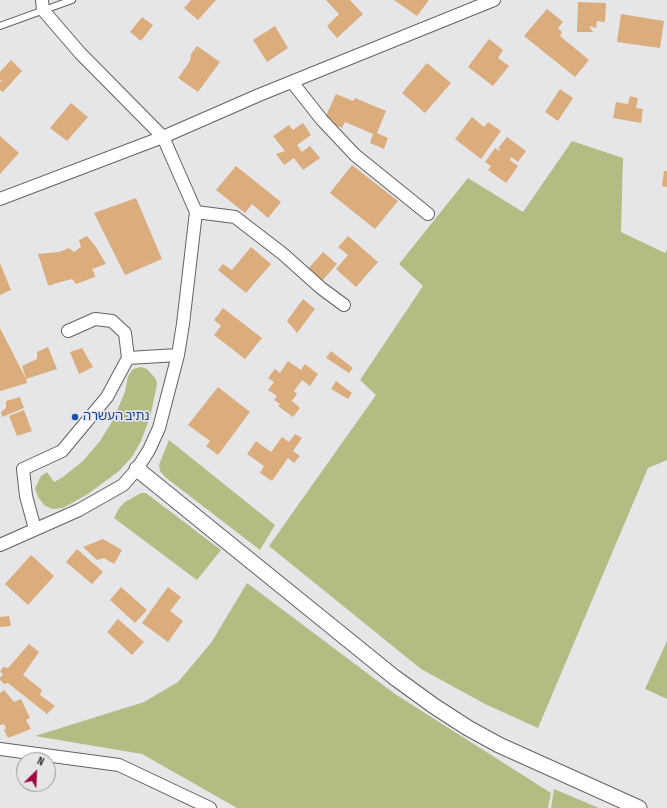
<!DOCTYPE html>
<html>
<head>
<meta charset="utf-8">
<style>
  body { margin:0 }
  #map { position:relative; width:667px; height:808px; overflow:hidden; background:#e6e6e9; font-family:"Sofia Sans Condensed",sans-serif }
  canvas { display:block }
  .north { position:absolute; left:16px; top:752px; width:40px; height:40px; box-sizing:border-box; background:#e6e6e9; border:1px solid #98989a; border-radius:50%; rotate:24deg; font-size:11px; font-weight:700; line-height:16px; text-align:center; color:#232324 }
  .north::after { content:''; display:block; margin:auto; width:14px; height:18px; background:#a30841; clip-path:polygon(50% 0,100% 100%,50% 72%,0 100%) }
</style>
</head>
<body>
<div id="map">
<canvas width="667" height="808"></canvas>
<div class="north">N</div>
</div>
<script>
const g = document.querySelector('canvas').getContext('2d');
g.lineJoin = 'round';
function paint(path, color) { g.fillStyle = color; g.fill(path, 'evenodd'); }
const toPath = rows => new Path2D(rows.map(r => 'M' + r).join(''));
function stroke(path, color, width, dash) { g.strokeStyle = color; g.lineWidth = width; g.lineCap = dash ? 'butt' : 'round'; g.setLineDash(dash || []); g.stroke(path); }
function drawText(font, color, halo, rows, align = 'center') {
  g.font = font + ' "Sofia Sans Condensed","Noto Sans Hebrew",sans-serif'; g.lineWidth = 3.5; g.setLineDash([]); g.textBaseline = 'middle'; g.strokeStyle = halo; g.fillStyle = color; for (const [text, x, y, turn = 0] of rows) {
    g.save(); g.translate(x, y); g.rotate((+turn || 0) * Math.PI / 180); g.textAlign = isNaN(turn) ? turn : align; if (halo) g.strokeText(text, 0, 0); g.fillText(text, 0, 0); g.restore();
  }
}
paint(toPath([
  [572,141,623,158,621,232,665,253,667,249,667,460,648,468,538,728,487,705,421,669,269,546,376,395,360,380,423,286,399,264,468,178,523,212],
  [141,367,147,369,155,378,157,383,156,390,150,417,141,441,132,457,119,471,88,494,63,508,53,509,45,506,38,497,35,488,41,476,47,472,54,482,63,477,83,461,100,441,113,420,125,392,128,376,133,369],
  [169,440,275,525,260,550,165,477,160,471,159,465],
  [141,493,146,493,221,550,197,580,114,518,119,508,125,502],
  [247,583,395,694,551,793,548,808,237,808,142,754,35,736,144,702,178,682,211,643],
  [667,641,667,699,645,689],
  [554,789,599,808,551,808]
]), '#b3bd83');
paint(toPath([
  [191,0,216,0,198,20,184,8],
  [326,0,350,0,363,14,337,38,327,26,339,14],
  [394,0,429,0,417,16],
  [578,2,606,3,605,22,597,21,596,28,589,26,593,32,577,32],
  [547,9,563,22,558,28,562,32,560,36,589,60,575,77,524,36],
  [621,14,664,21,660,48,617,42],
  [142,17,153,25,141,41,130,32],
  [275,26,288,48,267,62,253,40],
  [489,39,503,50,498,58,509,66,493,86,468,67],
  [197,46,220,62,198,92,178,78,190,61,191,54],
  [11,60,22,71,3,92,0,90,0,82,2,80,0,80,0,72],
  [427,63,451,83,425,113,402,93],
  [560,89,573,98,558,121,545,112],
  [336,94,353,101,355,98,386,111,377,133,388,138,384,149,370,143,373,134,345,122,342,128,324,120],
  [630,96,638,98,636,108,643,109,641,123,613,118,616,102,628,104],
  [71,103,88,117,67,141,50,128],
  [472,117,484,127,488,122,501,131,481,159,455,139],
  [303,123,311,135,297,145,302,152,310,146,320,158,303,170,294,158,284,165,276,154,285,151,273,136,289,125,293,130],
  [0,136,19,153,0,174],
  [507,137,526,151,518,162,511,157,510,160,518,166,506,183,488,170,491,166,485,162,495,148,499,151,500,149,498,148],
  [352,165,398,201,375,229,330,193],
  [236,166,281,202,268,218,252,204,245,213,216,190],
  [664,171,667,171,667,187,662,186],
  [136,198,162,259,125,275,94,213],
  [87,236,96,247,106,264,92,269,95,275,95,277,76,284,72,279,53,284,51,286,50,285,48,285,38,254,59,252,69,248,74,252,81,247,79,240],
  [348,236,378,262,356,287,336,269,348,255,338,247],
  [251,247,271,264,246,293,218,270,223,264,232,270],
  [323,252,337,264,321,282,307,270],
  [0,263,11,290,0,295],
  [303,299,315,309,297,333,287,321],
  [223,308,262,338,245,359,214,335,221,326,214,320],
  [0,328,26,379,22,366,37,359,37,352,48,347,57,369,26,379,27,383,0,391],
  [82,348,93,367,79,374,70,352],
  [331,351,353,368,349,373,326,358],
  [288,361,301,370,305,364,318,374,310,386,302,380,294,391,297,394,292,401,300,408,293,417,278,406,280,404,274,400,277,396,268,390,274,382,268,378,275,369,280,373],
  [336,381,352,393,348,399,331,389],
  [218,387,250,412,218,455,206,446,210,441,188,425],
  [20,397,24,408,2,417,1,412,6,408,6,401],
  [24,410,32,431,17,436,9,416],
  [295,434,302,438,293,451,300,456,294,463,288,458,272,481,260,473,264,466,247,454,256,441,271,452,282,437,289,442],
  [103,539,122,550,114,564,104,558,97,560,83,547],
  [77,549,103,572,92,584,66,562],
  [31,555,54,576,28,605,5,584],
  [121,587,147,610,135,623,110,600],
  [168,587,181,597,170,611,183,621,168,642,142,623],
  [9,616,11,626,0,627,0,617],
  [118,619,144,642,132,655,107,632],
  [29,644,39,652,23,675,42,690,40,695,55,706,47,714,8,683,4,684,0,680,0,678,3,674,0,672,3,667,8,668],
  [4,690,14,702,21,699,30,718,26,720,31,729,8,738,4,730,6,728,4,724,0,725,0,693]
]), '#dbac7c');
const service = toPath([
  [0,26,72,0]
]);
const minor = toPath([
  [292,82,322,120,355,155,428,214],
  [0,199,163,137,259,95,494,0],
  [196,212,235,217,283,254,321,288,344,305],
  [128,358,178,355],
  [35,529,26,496,23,469,62,451,107,397,128,358,125,333,112,321,95,319,68,331],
  [0,545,79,510,123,485,137,469,149,450,159,428,178,355,183,324,196,212,163,137,80,53,43,10,42,0],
  [0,749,119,765,210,808]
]);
const tertiary = toPath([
  [137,469,394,677,434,706,468,728,499,745,639,808]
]);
stroke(service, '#606163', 8);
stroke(minor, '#606163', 14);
stroke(tertiary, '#606163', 17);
stroke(service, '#fff', 6);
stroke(minor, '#fff', 12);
stroke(tertiary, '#fff', 15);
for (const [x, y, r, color] of [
  [75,417,4,"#1a4fb4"]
]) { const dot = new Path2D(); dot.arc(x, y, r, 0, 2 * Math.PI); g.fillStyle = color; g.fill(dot); stroke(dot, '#e6e6e9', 1.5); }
drawText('13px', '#164399', '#e6e6e9', [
  ["נתיב העשרה",83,417]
], 'left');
</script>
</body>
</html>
